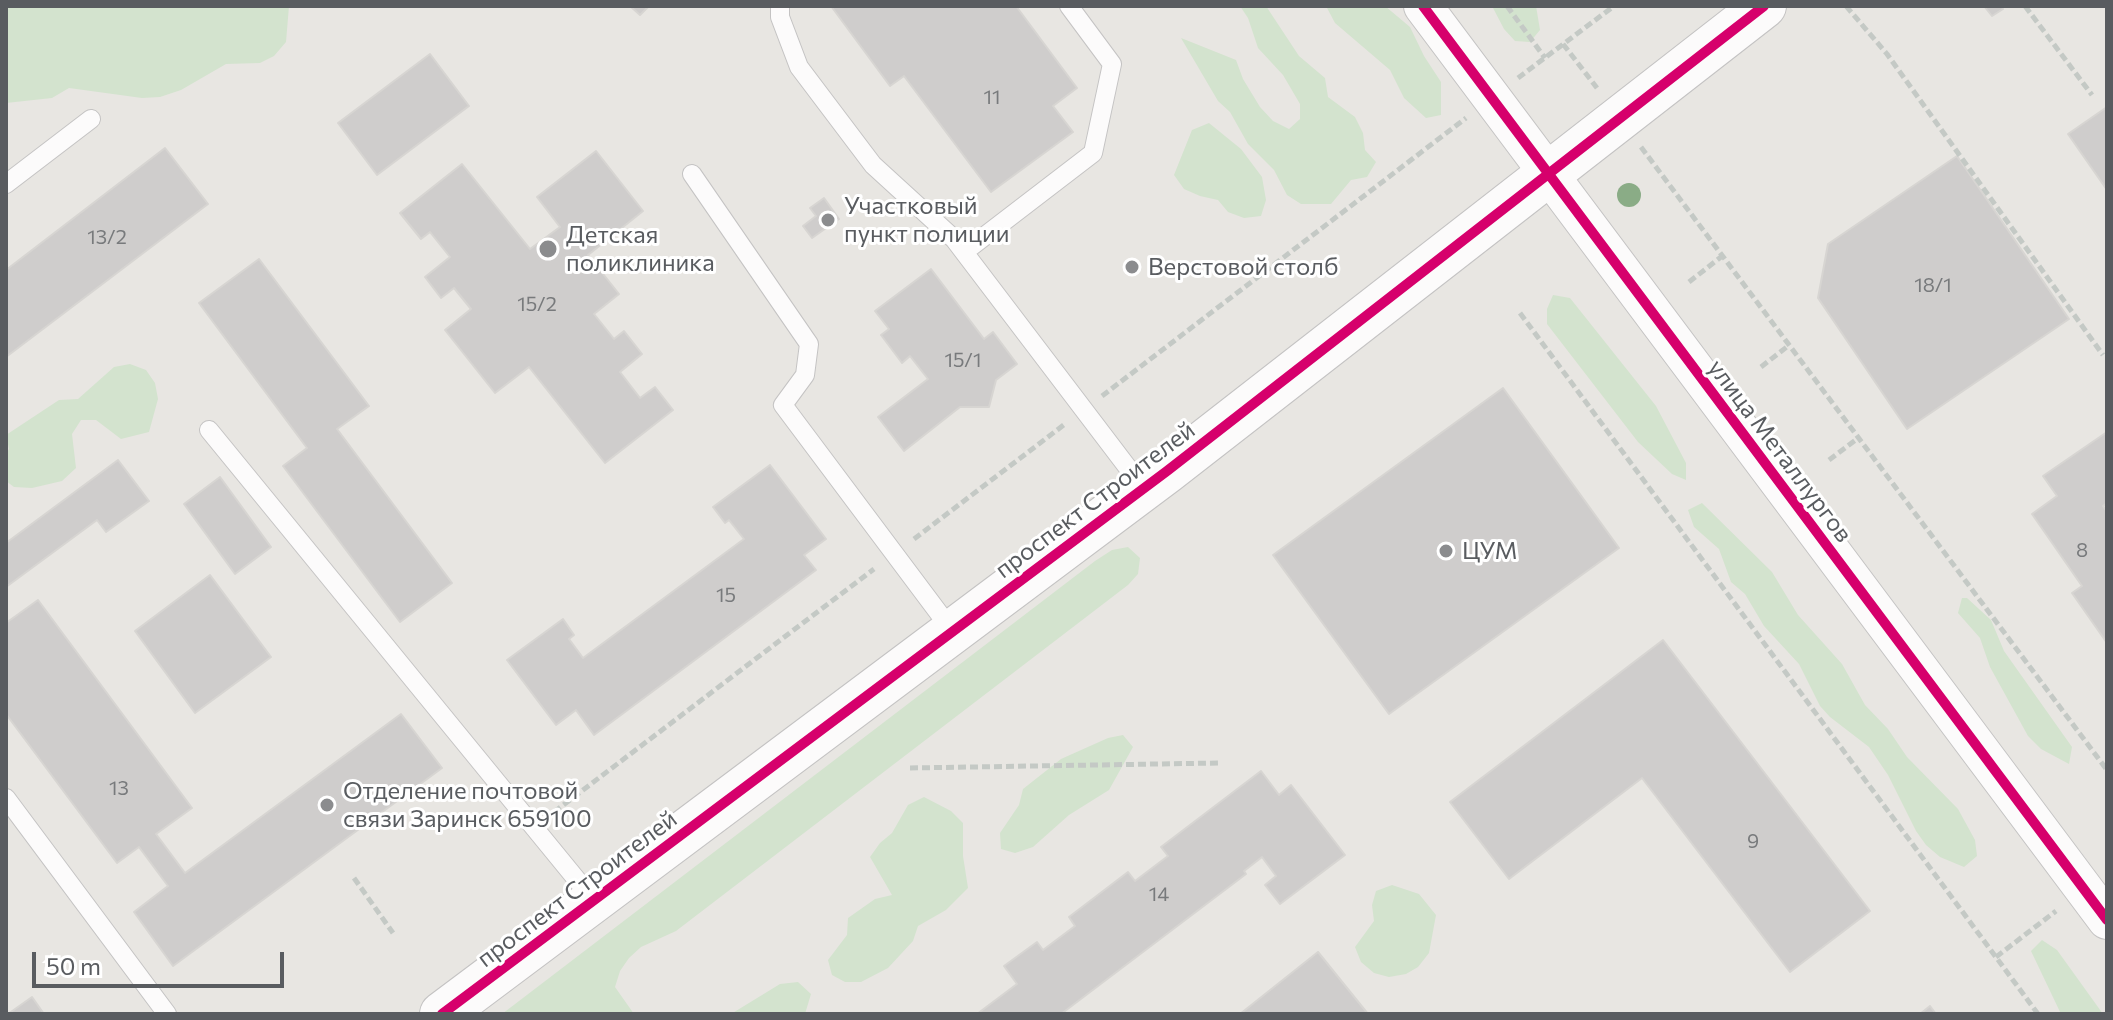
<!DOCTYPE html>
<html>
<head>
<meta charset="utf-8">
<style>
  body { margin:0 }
  #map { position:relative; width:2113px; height:1020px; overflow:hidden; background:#e8e6e2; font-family:Commissioner,sans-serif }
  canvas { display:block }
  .frame { position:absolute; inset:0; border:8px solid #595c60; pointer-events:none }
  .scale { position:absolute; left:32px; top:952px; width:252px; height:36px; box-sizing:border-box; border:4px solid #595c60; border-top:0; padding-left:10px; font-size:24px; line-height:28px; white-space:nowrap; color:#595c60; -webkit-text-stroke:6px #fff; paint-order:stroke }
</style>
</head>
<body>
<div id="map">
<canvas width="2113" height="1020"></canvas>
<div class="frame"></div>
<div class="scale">50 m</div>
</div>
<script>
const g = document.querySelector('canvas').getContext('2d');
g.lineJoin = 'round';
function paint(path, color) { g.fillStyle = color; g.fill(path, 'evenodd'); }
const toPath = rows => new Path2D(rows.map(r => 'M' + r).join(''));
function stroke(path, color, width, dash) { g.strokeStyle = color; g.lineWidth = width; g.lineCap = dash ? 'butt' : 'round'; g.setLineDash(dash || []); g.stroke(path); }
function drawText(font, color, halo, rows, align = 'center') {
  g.font = font + ' Commissioner,sans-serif'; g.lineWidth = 6; g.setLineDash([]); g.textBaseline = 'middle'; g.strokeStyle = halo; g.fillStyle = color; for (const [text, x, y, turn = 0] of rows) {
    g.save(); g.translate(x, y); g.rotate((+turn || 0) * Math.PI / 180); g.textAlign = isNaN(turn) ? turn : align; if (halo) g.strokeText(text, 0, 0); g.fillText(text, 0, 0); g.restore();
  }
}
paint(toPath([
  [6,6,289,6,286,42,274,56,260,63,226,64,181,90,160,97,142,98,69,88,52,98,6,103],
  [1240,6,1266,6,1299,56,1325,78,1328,97,1355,117,1363,133,1365,150,1376,162,1367,177,1351,180,1331,204,1301,204,1287,195,1274,170,1248,144,1230,112,1218,101,1181,38,1236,60,1243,79,1260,107,1273,121,1289,129,1300,119,1300,104,1283,75,1258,48,1248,18],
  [1326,6,1385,6,1410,27,1424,56,1441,82,1441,115,1426,118,1404,98,1390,70,1335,23],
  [1492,6,1536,6,1540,30,1530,42,1515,41,1504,29],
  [1209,123,1241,149,1262,177,1266,200,1261,216,1244,218,1228,212,1218,200,1200,196,1184,189,1174,175,1192,130],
  [1553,295,1570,298,1656,406,1686,463,1686,480,1672,474,1638,442,1547,324,1547,309],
  [130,364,146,370,155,383,158,399,149,432,121,439,96,420,81,420,72,434,76,468,62,481,32,488,14,487,6,481,6,454,9,449,6,435,59,400,78,399,114,367],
  [1702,503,1772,572,1798,615,1842,664,1865,705,1888,729,1907,757,1958,809,1975,840,1977,856,1964,867,1940,857,1926,845,1916,831,1888,775,1869,747,1830,717,1820,706,1799,664,1764,626,1745,594,1731,582,1719,549,1694,527,1688,510],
  [1128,547,1140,558,1138,574,1128,585,676,931,641,947,629,958,620,971,615,987,634,1014,502,1014,1095,561,1112,550],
  [1962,598,1967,598,1991,620,2004,651,2072,747,2069,764,2041,749,2028,736,1990,667,1980,638,1958,613],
  [1123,735,1133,747,1109,790,1069,815,1033,847,1015,853,1001,849,1000,833,1019,805,1023,789,1061,759,1108,738],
  [924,797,951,811,963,823,963,856,968,888,946,910,918,926,913,941,888,968,861,982,845,982,832,975,828,960,847,935,848,918,875,899,892,895,870,857,880,843,892,833,908,805],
  [1392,885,1419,894,1436,915,1429,953,1418,967,1406,974,1389,977,1374,973,1361,962,1355,947,1374,921,1372,905,1376,891],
  [2042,940,2057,950,2103,1014,2061,1014,2031,951],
  [798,982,811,994,805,1014,731,1014,780,984]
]), '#d3e3ce');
const building = toPath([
  [630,6,649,6,640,15,630,6],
  [831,6,1016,6,1077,88,1053,106,1073,132,991,192,904,76,890,86,831,6],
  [1984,6,2001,6,2003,9,1992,16,1984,6],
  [430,54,469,106,377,175,338,123,430,54],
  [2107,107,2107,190,2068,134,2107,107],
  [165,148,208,204,6,357,6,270,165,148],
  [596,151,643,211,588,255,619,294,594,314,614,339,624,331,642,354,620,372,640,398,655,387,673,410,605,463,529,367,495,393,445,330,471,309,454,288,441,298,425,277,450,257,430,232,421,239,400,213,462,164,530,249,560,227,537,197,596,151],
  [1957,156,2069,319,1907,429,1818,298,1828,244,1957,156],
  [824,198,839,219,812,238,803,226,816,216,810,208,824,198],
  [259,259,369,406,337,429,452,583,400,622,283,466,307,448,199,303,259,259],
  [931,269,984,339,993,332,1017,364,996,380,989,407,960,407,904,451,878,417,928,379,910,356,902,363,881,335,889,329,875,311,931,269],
  [1503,388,1619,548,1389,714,1273,555,1503,388],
  [2107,432,2107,503,2103,506,2107,512,2107,643,2072,593,2082,586,2032,514,2057,496,2043,476,2107,432],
  [118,460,149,501,106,532,97,520,6,587,6,543,118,460],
  [770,465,826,539,804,555,816,570,594,735,576,710,556,725,507,660,563,619,574,635,569,639,583,658,744,539,729,520,725,523,713,507,770,465],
  [220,477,271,547,235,574,184,504,220,477],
  [210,575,271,657,195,713,135,631,210,575],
  [38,600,192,808,156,834,185,873,401,714,442,768,173,966,134,912,168,886,139,847,117,863,6,714,6,623,38,600],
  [1663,640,1870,911,1790,972,1642,778,1509,879,1450,802,1663,640],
  [1261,771,1279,795,1291,785,1345,855,1280,904,1265,885,1276,876,1262,857,1244,871,1246,874,1061,1014,977,1014,1017,984,1004,966,1037,942,1043,950,1075,926,1069,917,1128,872,1135,881,1168,856,1161,847,1261,771],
  [1318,952,1368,1014,1240,1014,1318,952],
  [32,997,44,1014,8,1014,32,997],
  [1930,1006,1936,1014,1920,1014,1930,1006]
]);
paint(building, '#cfcdcc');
stroke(building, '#d7d5d2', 2);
const service = toPath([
  [780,6,780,17,799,67,873,165,954,239,1144,489],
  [692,174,809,344,805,375,783,405,953,632],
  [6,184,91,119],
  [964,252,1093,153,1112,64,1069,6],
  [209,430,595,902],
  [6,798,167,1014]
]);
const minor = toPath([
  [1423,6,2107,920]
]);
const tertiary = toPath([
  [442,1014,1167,471,1764,6]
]);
stroke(service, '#c4c3c3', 20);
stroke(minor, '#c4c3c3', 40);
stroke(tertiary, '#c4c3c3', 46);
stroke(toPath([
  [1507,6,1545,58],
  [1846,6,1887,54,2103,355],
  [2025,6,2092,95],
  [1563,44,1597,88],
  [1518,78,1614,6],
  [1641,147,2107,770],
  [1689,282,1721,257],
  [1520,313,2038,1014],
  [1761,367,1788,346],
  [1102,396,1466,118],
  [1829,460,1857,439],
  [914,539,1065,424],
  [910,768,1219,763],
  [554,812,874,569],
  [354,878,393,933],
  [1996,957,2056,911]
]), '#c4c9c5', 5, [8, 4]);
stroke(service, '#fcfbfb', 18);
stroke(minor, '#fcfbfb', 38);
stroke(tertiary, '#fcfbfb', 44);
stroke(toPath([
  [1423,6,2107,920],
  [442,1014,1167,471,1764,6]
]), '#d6006c', 10);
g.fillStyle = '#8aac86';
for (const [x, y] of [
  [1629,195]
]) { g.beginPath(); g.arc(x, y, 12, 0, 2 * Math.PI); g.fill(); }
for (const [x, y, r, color] of [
  [828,220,8,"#8b8c8e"],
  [548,249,10,"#8b8c8e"],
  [1132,267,8,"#8b8c8e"],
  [1446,551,8,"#8b8c8e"],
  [327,805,8,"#8b8c8e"]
]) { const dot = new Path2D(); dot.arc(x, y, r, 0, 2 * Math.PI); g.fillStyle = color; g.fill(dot); stroke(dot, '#fff', 3); }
drawText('20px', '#787a7c', null, [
  ["11",992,97],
  ["13/2",107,237],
  ["18/1",1933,285],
  ["15/2",537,304],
  ["15/1",963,360],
  ["8",2082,550],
  ["15",726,595],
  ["13",119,788],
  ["9",1753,841],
  ["14",1159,894]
]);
drawText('24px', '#595c60', '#fff', [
  ["Участковый",844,206],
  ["пункт полиции",844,234],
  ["Детская",566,235],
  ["поликлиника",566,263],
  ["Верстовой столб",1148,267],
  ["ЦУМ",1462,551],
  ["Отделение почтовой",343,791],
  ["связи Заринск 659100",343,819]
], 'left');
drawText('24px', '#595c60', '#fff', [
  ["улица Металлургов",1780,451,53],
  ["проспект Строителей",1095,500,-37],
  ["проспект Строителей",577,889,-37]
]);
</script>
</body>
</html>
